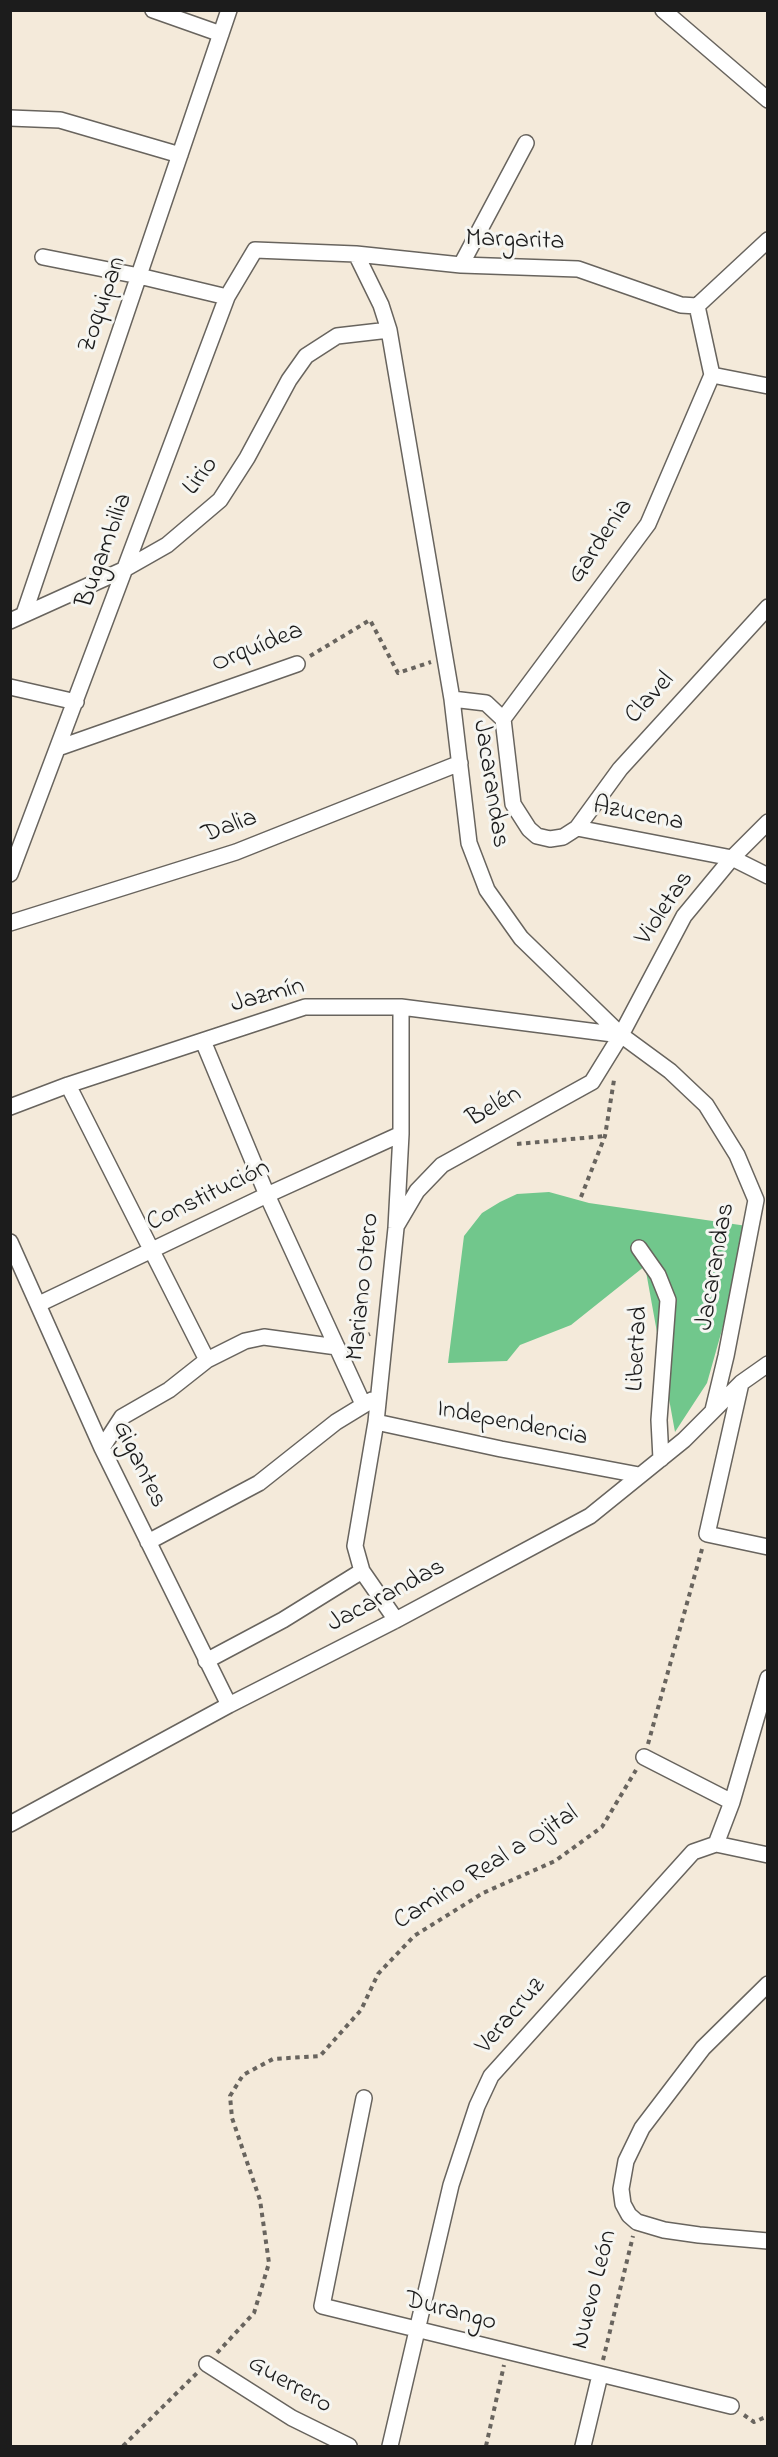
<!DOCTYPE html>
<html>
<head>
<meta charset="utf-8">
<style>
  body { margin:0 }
  #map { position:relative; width:778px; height:2457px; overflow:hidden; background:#f4eada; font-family:"Indie Flower",sans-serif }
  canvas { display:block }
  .frame { position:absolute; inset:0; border:12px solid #1c1c1c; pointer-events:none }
</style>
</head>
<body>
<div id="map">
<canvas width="778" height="2457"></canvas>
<div class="frame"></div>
</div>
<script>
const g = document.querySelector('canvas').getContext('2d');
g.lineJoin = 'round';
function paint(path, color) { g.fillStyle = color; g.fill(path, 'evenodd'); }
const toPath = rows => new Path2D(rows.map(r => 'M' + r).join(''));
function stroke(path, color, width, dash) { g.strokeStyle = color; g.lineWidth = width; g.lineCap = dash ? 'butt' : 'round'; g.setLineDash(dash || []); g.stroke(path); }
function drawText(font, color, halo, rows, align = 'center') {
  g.font = font + ' "Indie Flower",sans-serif'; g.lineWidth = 6; g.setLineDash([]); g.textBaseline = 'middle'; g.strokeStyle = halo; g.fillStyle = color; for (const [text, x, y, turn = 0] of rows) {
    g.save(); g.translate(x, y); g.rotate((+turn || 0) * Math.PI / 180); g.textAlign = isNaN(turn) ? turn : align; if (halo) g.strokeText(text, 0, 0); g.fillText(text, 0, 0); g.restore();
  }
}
paint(toPath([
  [549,1192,589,1203,747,1226,729,1305,707,1383,675,1432,645,1266,571,1325,520,1345,507,1361,448,1363,464,1236,482,1213,500,1202,517,1194]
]), '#71c78c');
const street = toPath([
  [153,10,221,34],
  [663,10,768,100],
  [10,118,60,120,180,155],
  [356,254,381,305,389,330,452,699,469,843,487,890,521,938,621,1035,670,1071,706,1105,737,1155,756,1200,726,1356,713,1410],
  [43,257,139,276,227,297],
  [461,265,526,143],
  [697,306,768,240],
  [712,375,768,386],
  [24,614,229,10],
  [10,621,123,570,167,545,220,500,247,458,289,380,306,356,337,336,389,330],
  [10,687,76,702],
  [452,699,486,703,503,719,513,804,529,829,537,836,550,839,563,837,577,828,732,858,768,876],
  [503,719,648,524,712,375],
  [58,748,297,664],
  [577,828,620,769,768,607],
  [10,874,227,297,255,250,356,254,461,265,578,269,681,305,697,306,712,375],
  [10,923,236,852,460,763],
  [203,1041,267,1195,363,1404],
  [68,1085,207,1360],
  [10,1107,68,1085,305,1007,401,1007,621,1035],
  [397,1225,417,1191,442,1165,592,1082,621,1035,684,916,732,858,768,822],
  [10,1242,102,1448,229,1705],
  [639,1248,658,1275,668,1300,659,1420,661,1459],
  [39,1304,267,1195,401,1134],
  [741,1383,707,1534,768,1547],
  [376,1422,501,1449,639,1475],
  [102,1448,122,1417,169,1390,207,1360,245,1341,264,1337,337,1347],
  [148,1542,259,1483,336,1422,372,1400],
  [396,1620,362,1571,355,1546,376,1422,396,1228,401,1134,401,1007],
  [206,1661,283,1620,362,1571],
  [644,1757,732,1802],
  [10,1824,229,1705,396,1620,590,1516,684,1440,741,1383,768,1364],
  [716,1844,732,1802,768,1678],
  [768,1984,703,2048,642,2128,626,2161,621,2189,623,2204,629,2215,637,2222,664,2230,699,2235,768,2241],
  [364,2098,322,2306,731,2406],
  [207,2364,292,2418,349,2446],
  [390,2446,451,2185,477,2106,491,2076,693,1852,716,1844,768,1855],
  [583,2446,600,2375]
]);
stroke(street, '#68645e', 18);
stroke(toPath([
  [310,656,370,620,398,673,431,662],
  [517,1144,605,1136],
  [581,1197,605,1136,614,1080],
  [352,1341,370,1334],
  [648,1744,702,1549],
  [217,2353,254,2313,269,2263,260,2200,232,2118,230,2096,243,2075,273,2059,320,2056,361,2010,378,1974,414,1936,483,1893,555,1861,602,1827,636,1770],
  [603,2360,633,2236],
  [744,2415,754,2422,768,2416],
  [123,2446,197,2373],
  [486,2446,504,2365]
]), '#68645e', 4, [4.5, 4.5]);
stroke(street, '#fff', 15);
drawText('26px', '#1c1c1c', '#f6f6f2', [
  ["Margarita",515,242,2],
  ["Zoquipan",104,305,-71],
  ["Lirio",202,477,-52],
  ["Gardenia",602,542,-56],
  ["Bugambilia",106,551,-70],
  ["Orquídea",258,649,-22],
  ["Clavel",651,699,-48],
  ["Jacarandas",489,784,81],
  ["Azucena",638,816,11],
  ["Dalia",230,828,-20],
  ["Violetas",666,909,-56],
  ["Jazmín",268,997,-15],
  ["Belén",495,1108,-30],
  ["Constitución",209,1197,-26],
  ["Jacarandas",717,1267,-80],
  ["Mariano Otero",365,1287,-84],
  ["Libertad",639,1349,-87],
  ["Independencia",512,1425,11],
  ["Gigantes",138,1465,64],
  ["Jacarandas",387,1597,-28],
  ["Camino Real a Ojital",487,1869,-32],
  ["Veracruz",512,2017,-49],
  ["Nuevo León",596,2290,-76],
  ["Durango",450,2313,15],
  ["Guerrero",289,2386,30]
]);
</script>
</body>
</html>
